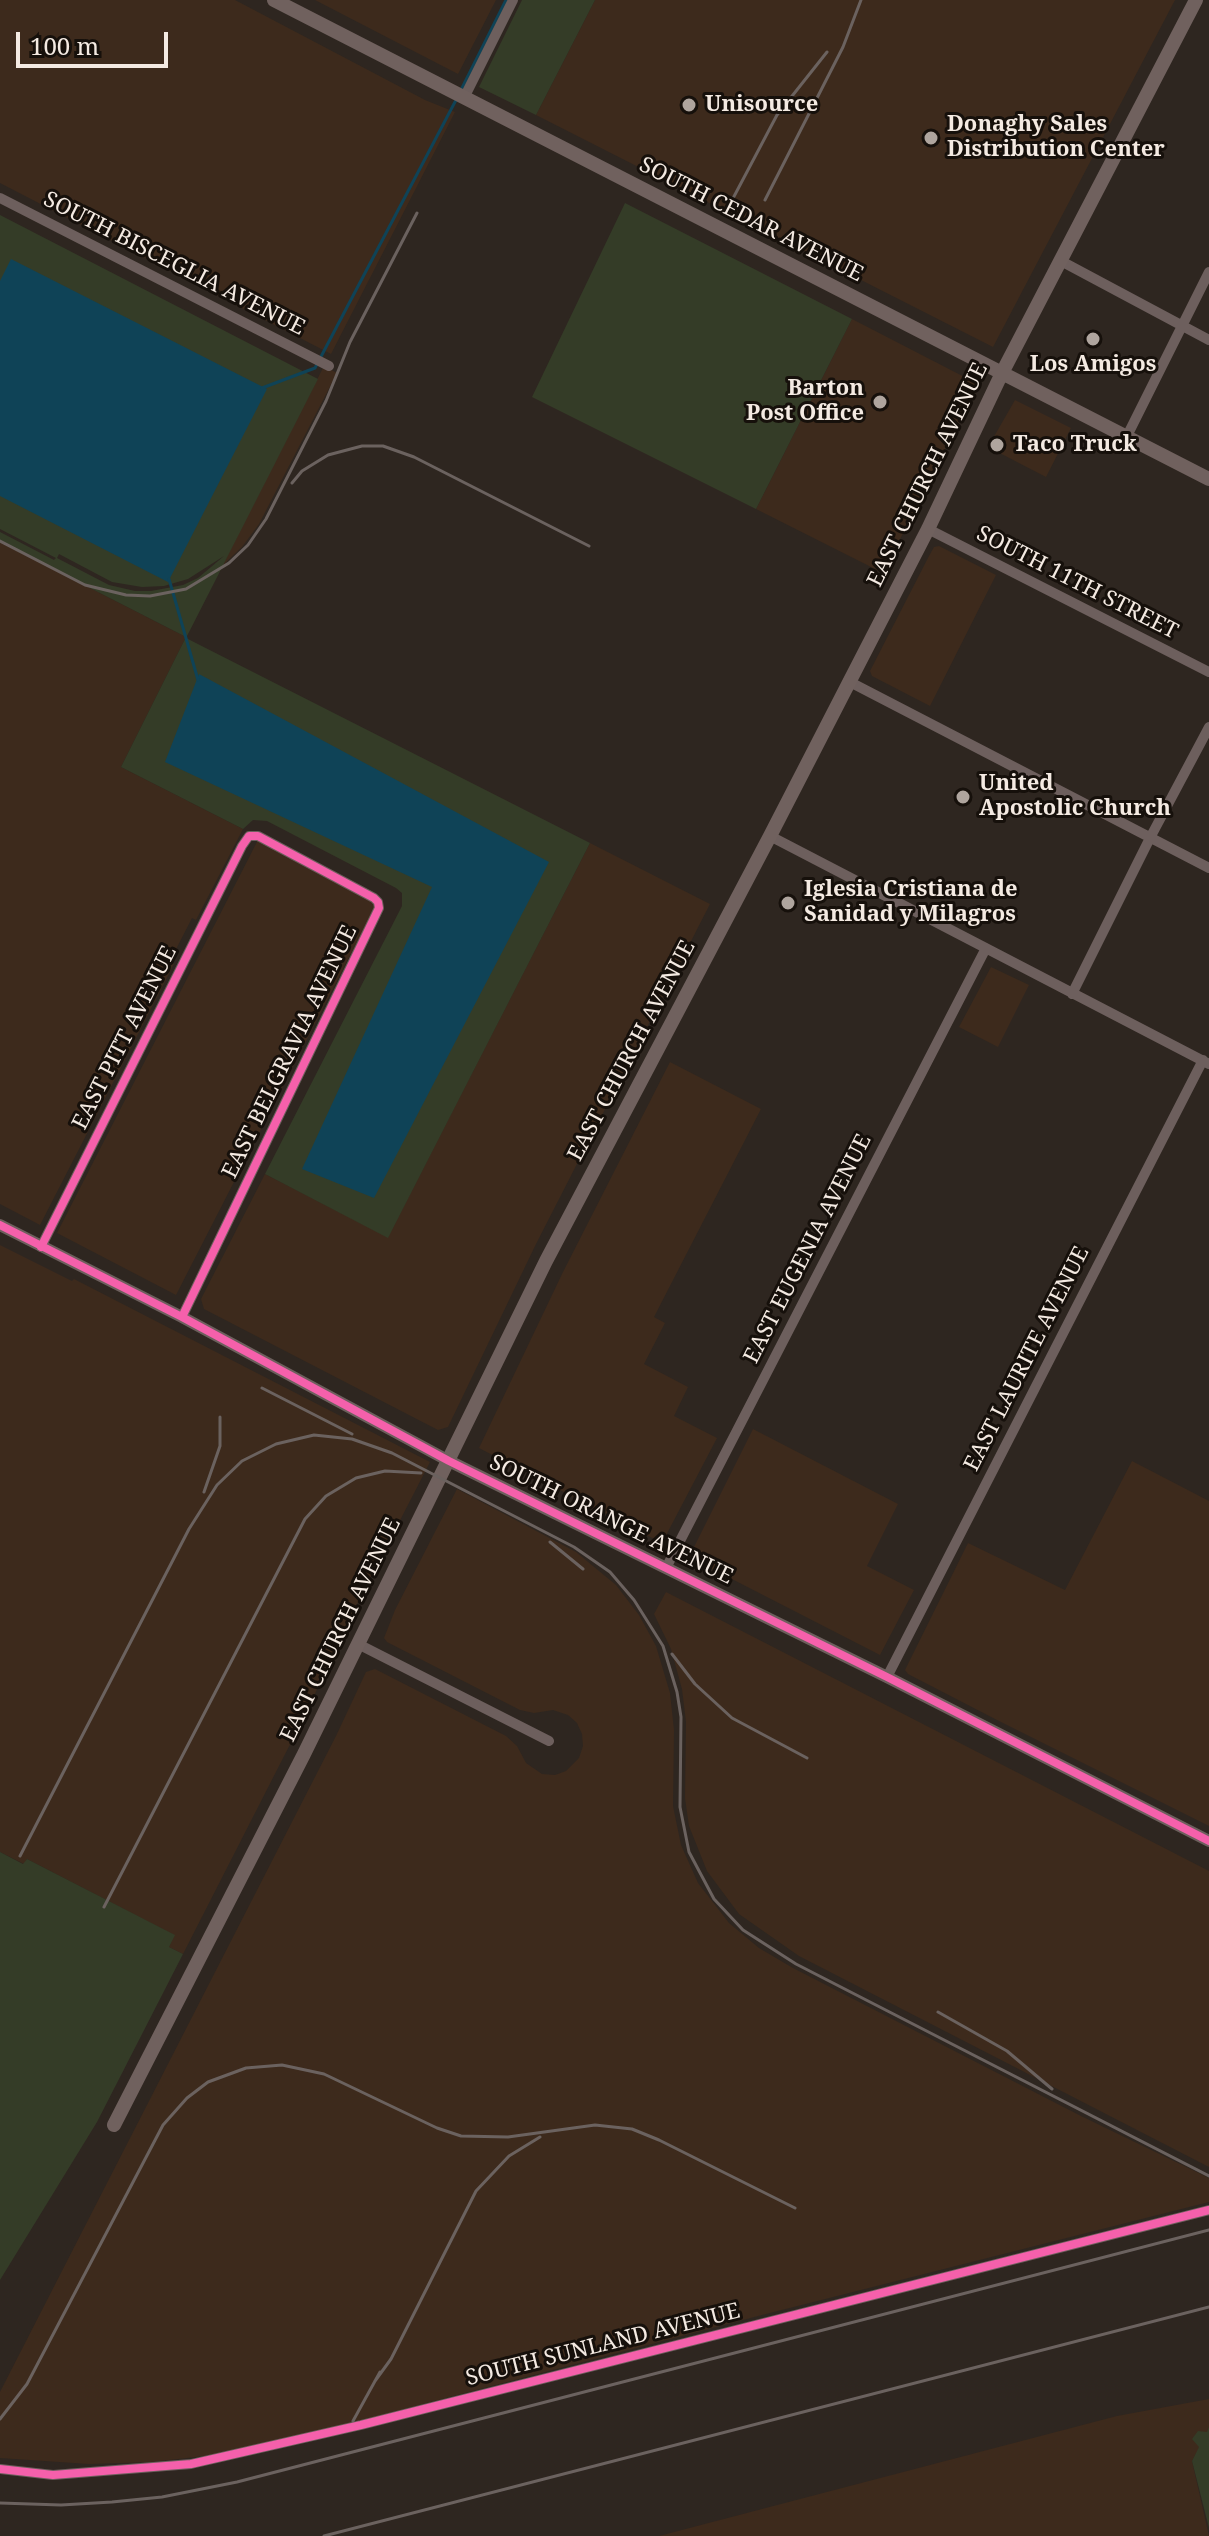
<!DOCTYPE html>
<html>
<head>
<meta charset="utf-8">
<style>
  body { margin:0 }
  #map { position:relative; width:1209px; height:2536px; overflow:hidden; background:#2e2620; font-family:"Noto Serif",serif }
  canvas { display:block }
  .scale { position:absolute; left:16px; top:32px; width:152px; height:36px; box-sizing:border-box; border:4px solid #f4eae2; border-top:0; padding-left:10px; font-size:24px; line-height:28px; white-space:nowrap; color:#f4eae2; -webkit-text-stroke:6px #16100b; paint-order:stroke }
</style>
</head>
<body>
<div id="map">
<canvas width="1209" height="2536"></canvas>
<div class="scale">100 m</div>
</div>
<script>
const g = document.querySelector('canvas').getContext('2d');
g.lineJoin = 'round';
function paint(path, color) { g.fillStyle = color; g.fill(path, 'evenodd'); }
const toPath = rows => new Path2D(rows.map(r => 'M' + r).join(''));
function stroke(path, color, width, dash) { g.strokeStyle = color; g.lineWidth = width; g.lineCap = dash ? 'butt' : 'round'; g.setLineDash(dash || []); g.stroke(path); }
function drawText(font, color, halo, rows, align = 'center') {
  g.font = font + ' "Noto Serif",serif'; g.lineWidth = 6; g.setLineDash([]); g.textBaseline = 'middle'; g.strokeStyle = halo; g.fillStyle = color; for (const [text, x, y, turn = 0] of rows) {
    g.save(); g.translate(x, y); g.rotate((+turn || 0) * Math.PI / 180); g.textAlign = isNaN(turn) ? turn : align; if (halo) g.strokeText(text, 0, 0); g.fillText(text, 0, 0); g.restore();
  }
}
paint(toPath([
  [0,0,235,0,425,100,455,112,331,354,0,183],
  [315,0,496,0,458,74],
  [595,0,1175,0,993,347,536,115],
  [852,319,978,384,883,573,756,509],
  [324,366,337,373,259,524,242,547,222,566],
  [1015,400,1071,428,1046,477,988,447],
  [0,542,186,637,121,767,243,829,196,920,192,918,170,961,174,964,40,1225,0,1204],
  [939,546,996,575,930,706,872,676,870,671,929,556,934,547],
  [259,838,379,899,176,1295,57,1233],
  [590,843,710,904,536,1244,448,1427,438,1430,204,1309,201,1299,265,1174,388,1237],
  [991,967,1029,985,998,1047,959,1027],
  [670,1062,761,1109,654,1317,665,1323,644,1364,688,1387,674,1416,717,1438,662,1543,479,1448,563,1272],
  [0,1245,72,1281,74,1279,430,1462,356,1606,305,1715,183,1954,169,1947,174,1935,27,1859,24,1864,0,1852],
  [753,1429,898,1504,867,1566,914,1590,880,1655,689,1557],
  [1132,1461,1209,1501,1209,1826,997,1720,908,1674,905,1670,968,1543,1065,1590],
  [457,1489,576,1552,616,1585,639,1615,656,1646,670,1693,674,1730,673,1806,681,1845,698,1883,729,1923,759,1948,793,1968,1081,2116,1209,2178,1209,2202,758,2316,313,2433,205,2456,151,2462,89,2464,0,2458,0,2392,336,1736,366,1672,375,1669,506,1736,517,1746,526,1763,542,1774,555,1775,566,1771,579,1758,583,1746,582,1734,577,1723,568,1715,553,1710,534,1713,520,1710,387,1642,384,1638,395,1610],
  [666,1592,1209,1871,1209,2167,799,1956,739,1914,707,1871,689,1826,685,1798,686,1722,682,1689,671,1649,654,1614],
  [1209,2399,1209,2430,1192,2461,1209,2536,659,2536,1117,2416]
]), '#3d2a1c');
paint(toPath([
  [522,0,595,0,536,115,479,87],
  [625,203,852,319,756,509,532,397],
  [0,215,318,379,186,638,590,843,388,1238,265,1174,402,906,402,893,396,888,267,821,253,820,243,829,121,767,186,637,0,542,0,532,54,560,56,558,0,529],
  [59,554,112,582,142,587,164,586,188,579,224,556,198,578,183,585,151,591,135,591,109,585,57,558],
  [0,1852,23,1864,27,1859,175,1935,169,1947,183,1954,97,2122,0,2280],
  [1209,2427,1209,2528,1192,2461,1199,2447,1192,2439,1198,2431,1207,2432]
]), '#343c27');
paint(toPath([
  [11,259,267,389,168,582,0,496,0,281],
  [199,674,549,862,374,1198,302,1169,432,887,165,762]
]), '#0f4357');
stroke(toPath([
  [461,90,506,0],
  [262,388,315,368,456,100],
  [169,579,198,680]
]), '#0f4357', 3);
stroke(toPath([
  [464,98,513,0],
  [0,198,329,366],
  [1061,261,1209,340],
  [1126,438,1209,272],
  [928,529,1209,672],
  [848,681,1209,868],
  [770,836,1209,1064],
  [1072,994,1150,838,1209,727],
  [41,1247,242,846,249,836,258,836,374,898,378,902,379,908,182,1317],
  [666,1568,985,950],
  [358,1644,549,1741],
  [887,1677,1203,1060],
  [0,2469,53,2475,191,2464,361,2425,1209,2210]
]), '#6d5f5d', 10);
stroke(toPath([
  [0,1225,182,1317,449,1461,887,1677,1209,1841]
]), '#6d5f5d', 12);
stroke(toPath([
  [274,0,1209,479],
  [114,2125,304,1754,546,1261,770,836,928,529,1002,373,1196,0]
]), '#70615e', 14);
stroke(toPath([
  [765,200,843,47,861,0],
  [730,204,777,115,827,52],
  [292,483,302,471,328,455,362,446,383,446,414,457,589,546],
  [0,541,85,585,126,595,150,596,186,589,229,563,248,545,266,519,326,401,350,342,417,213],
  [262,1388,352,1434],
  [204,1492,220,1446,220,1417],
  [550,1542,583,1569],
  [672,1654,695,1684,732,1718,807,1758],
  [20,1856,189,1529,217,1485,242,1461,276,1444,314,1435,352,1439,392,1453,574,1547,610,1572,634,1600,663,1646,677,1692,681,1717,680,1807,689,1852,714,1899,743,1930,796,1964,1209,2176],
  [104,1907,305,1519,326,1496,356,1478,385,1471,421,1473],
  [938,2012,1007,2051,1052,2089],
  [375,2381,391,2359,476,2191,509,2156,540,2137],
  [0,2419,27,2384,163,2125,187,2098,208,2082,246,2068,282,2065,324,2074,437,2128,461,2136,508,2137,595,2125,632,2129,659,2140,795,2208],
  [353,2421,380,2372],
  [0,2503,61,2505,112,2502,162,2497,237,2482,1209,2230],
  [324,2536,1209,2307]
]), '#6b625f', 3);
stroke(toPath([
  [0,1225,182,1317,449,1461,887,1677,1209,1841],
  [41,1247,242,846,249,836,258,836,374,898,378,902,379,908,182,1317],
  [0,2469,53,2475,191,2464,361,2425,1209,2210]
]), '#f560ab', 8);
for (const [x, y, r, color] of [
  [689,105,8,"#afa59e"],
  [931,138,8,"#afa59e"],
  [1093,339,8,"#afa59e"],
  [880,402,8,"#afa59e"],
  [997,445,8,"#afa59e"],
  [963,797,8,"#afa59e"],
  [788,903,8,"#afa59e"]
]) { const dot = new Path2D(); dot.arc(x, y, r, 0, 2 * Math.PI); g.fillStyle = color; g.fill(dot); stroke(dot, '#16100b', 3); }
drawText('bold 22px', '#f4eae2', '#16100b', [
  ["Unisource",705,105],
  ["Donaghy Sales",947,125],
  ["Distribution Center",947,150],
  ["Los Amigos",1093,365,"center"],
  ["Barton",864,389,"right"],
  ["Post Office",864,414,"right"],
  ["Taco Truck",1013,445],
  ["United",979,784],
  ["Apostolic Church",979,809],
  ["Iglesia Cristiana de",804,890],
  ["Sanidad y Milagros",804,915]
], 'left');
drawText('22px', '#f4eae2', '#16100b', [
  ["SOUTH CEDAR AVENUE",751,220,27],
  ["SOUTH BISCEGLIA AVENUE",174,264,27],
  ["EAST CHURCH AVENUE",928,475,-64],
  ["SOUTH 11TH STREET",1077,583,27],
  ["EAST PITT AVENUE",125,1038,-63],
  ["EAST CHURCH AVENUE",632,1051,-62],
  ["EAST BELGRAVIA AVENUE",290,1052,-64],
  ["EAST EUGENIA AVENUE",808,1249,-63],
  ["EAST LAURITE AVENUE",1027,1359,-63],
  ["SOUTH ORANGE AVENUE",611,1520,26],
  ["EAST CHURCH AVENUE",341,1630,-64],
  ["SOUTH SUNLAND AVENUE",603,2345,-14]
]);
</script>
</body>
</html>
